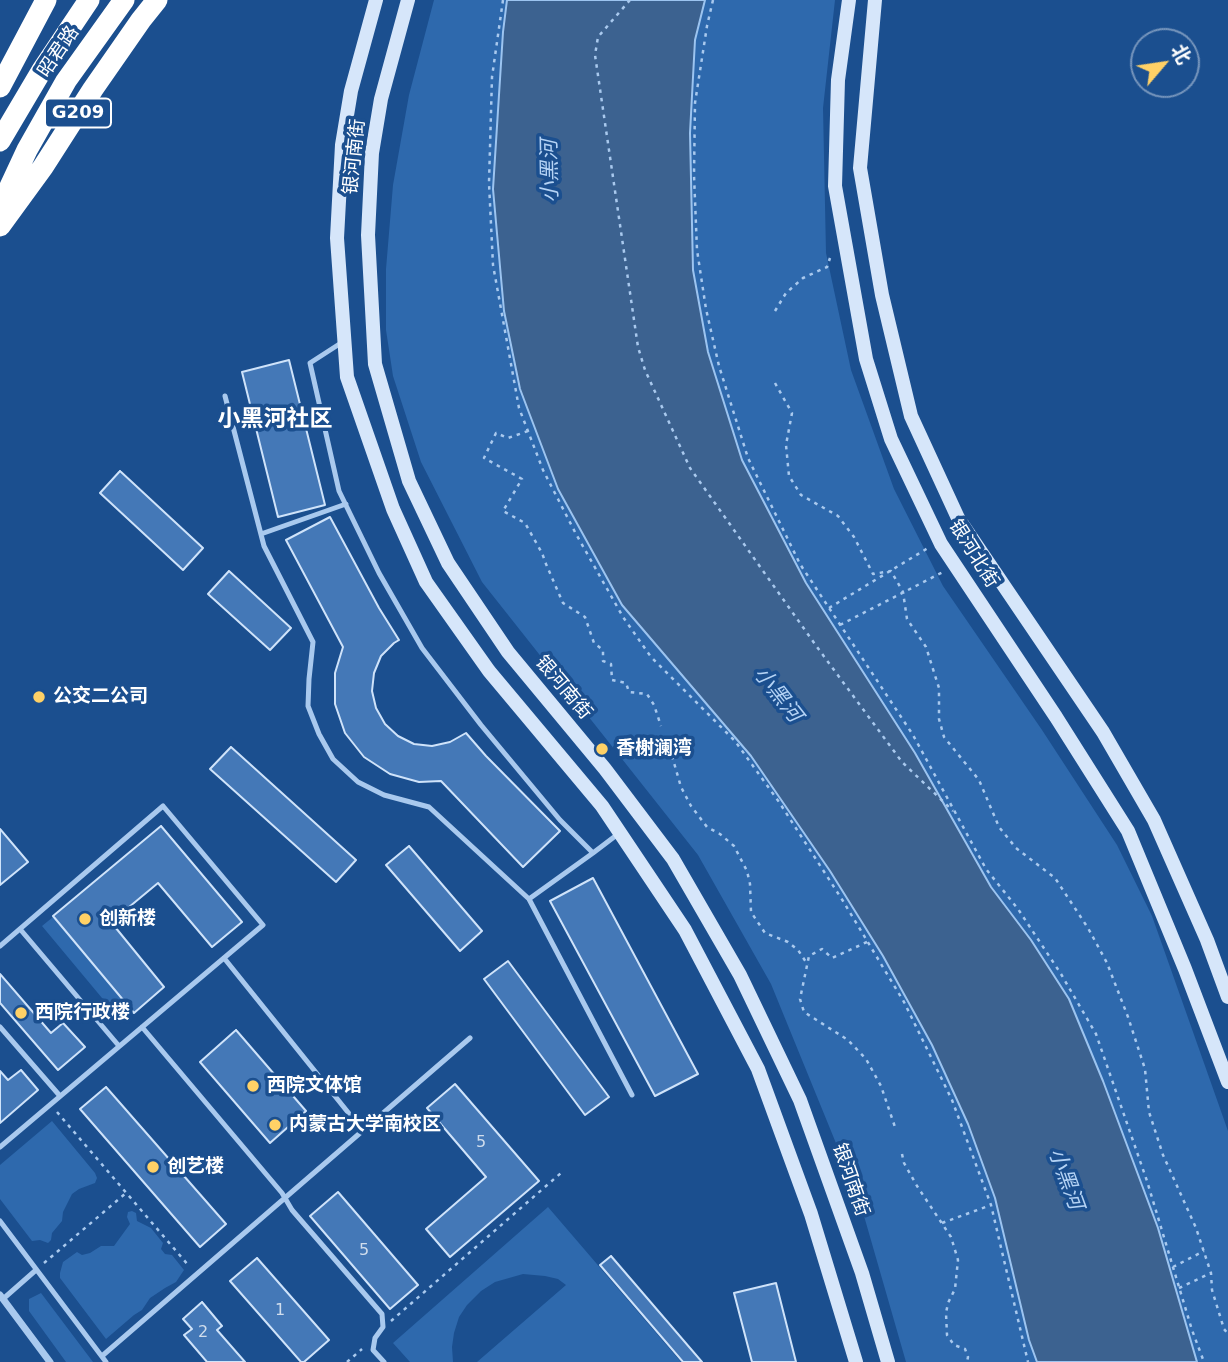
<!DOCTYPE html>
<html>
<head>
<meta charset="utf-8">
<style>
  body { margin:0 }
  #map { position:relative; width:1228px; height:1362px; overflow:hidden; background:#1b4f8f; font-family:"DejaVu Sans","Noto Sans SC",sans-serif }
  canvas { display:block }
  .north { position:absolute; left:1130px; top:28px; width:70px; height:70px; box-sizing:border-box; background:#1b4f8f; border:2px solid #7695bc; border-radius:50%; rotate:61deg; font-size:19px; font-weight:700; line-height:28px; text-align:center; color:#fff }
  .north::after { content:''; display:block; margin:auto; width:24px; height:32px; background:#ffd166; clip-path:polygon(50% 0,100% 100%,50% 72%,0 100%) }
</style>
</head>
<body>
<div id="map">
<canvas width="1228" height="1362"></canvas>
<div class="north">北</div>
</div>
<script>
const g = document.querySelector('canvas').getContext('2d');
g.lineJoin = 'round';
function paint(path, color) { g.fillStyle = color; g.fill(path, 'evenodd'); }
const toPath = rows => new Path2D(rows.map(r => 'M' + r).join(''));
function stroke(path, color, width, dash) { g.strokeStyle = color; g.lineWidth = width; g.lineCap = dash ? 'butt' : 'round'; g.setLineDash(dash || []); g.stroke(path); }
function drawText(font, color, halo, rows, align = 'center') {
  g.font = font + ' "DejaVu Sans","Noto Sans SC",sans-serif'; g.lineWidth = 7; g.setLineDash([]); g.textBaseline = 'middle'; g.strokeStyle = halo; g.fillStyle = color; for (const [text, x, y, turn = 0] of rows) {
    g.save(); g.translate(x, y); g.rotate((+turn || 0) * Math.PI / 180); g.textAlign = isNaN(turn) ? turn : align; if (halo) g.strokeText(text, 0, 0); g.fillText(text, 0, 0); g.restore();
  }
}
paint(toPath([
  [434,0,835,0,823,108,826,253,851,370,894,489,943,586,1042,730,1117,845,1152,916,1228,1131,1228,1362,906,1362,860,1202,771,984,698,855,482,582,421,462,393,376,386,330,386,269,393,185,409,95],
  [53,917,134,1013,122,1022,42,926],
  [52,1121,95,1173,97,1178,95,1183,79,1189,72,1194,63,1212,62,1221,52,1233,51,1240,48,1243,40,1240,32,1241,0,1199,0,1165],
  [548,1207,681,1362,477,1362,566,1285,558,1279,545,1276,523,1274,495,1282,481,1291,467,1305,459,1317,454,1333,452,1347,453,1362,410,1362,393,1343],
  [132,1211,136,1213,137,1221,151,1228,163,1243,161,1249,165,1254,172,1255,184,1270,176,1282,165,1288,150,1298,142,1310,134,1315,106,1339,60,1278,60,1273,63,1262,77,1252,82,1255,90,1253,101,1246,114,1246,130,1224,127,1217,128,1212],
  [41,1293,93,1362,66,1362,29,1311,29,1299]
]), '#2e69ad');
const water = toPath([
  [507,0,705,0,695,40,690,133,693,270,708,352,742,460,806,583,915,753,991,887,1031,940,1069,999,1103,1081,1158,1228,1197,1362,1037,1362,1029,1340,995,1198,968,1124,932,1045,883,956,830,871,751,756,622,605,558,489,520,389,504,311,493,189,503,32,507,0]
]);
paint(water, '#3c6290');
stroke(water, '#9cc4f0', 2);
const building = toPath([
  [289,360,325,505,278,517,242,372,289,360],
  [120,471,203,548,183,570,100,493,120,471],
  [330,517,379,608,399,640,394,643,381,656,374,673,372,691,376,708,385,724,398,736,414,744,432,746,450,742,466,733,486,756,560,831,523,867,441,781,419,782,390,774,364,757,345,733,335,704,335,673,343,647,286,540,330,517],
  [229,571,291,628,270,650,208,594,229,571],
  [231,747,356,860,336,882,210,769,231,747],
  [161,826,242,922,212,947,158,883,111,922,164,987,134,1013,53,916,161,826],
  [0,829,28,862,0,885,0,829],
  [409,846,482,931,460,951,386,865,409,846],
  [593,878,698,1074,655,1096,550,901,593,878],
  [508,961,609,1097,585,1115,484,979,508,961],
  [0,974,51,1033,63,1023,85,1047,58,1070,0,1003,0,974],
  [236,1030,306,1111,270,1143,200,1062,236,1030],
  [21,1070,38,1090,0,1123,0,1071,8,1080,21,1070],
  [455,1084,539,1181,450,1257,426,1229,486,1177,427,1108,455,1084],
  [106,1087,226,1224,200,1247,80,1109,106,1087],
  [338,1192,418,1285,390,1309,310,1216,338,1192],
  [611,1256,702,1362,683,1362,600,1265,611,1256],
  [257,1258,329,1340,304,1362,301,1362,230,1281,257,1258],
  [776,1283,796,1362,752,1362,734,1293,776,1283],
  [202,1302,222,1326,217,1330,245,1362,207,1362,184,1335,192,1329,183,1319,202,1302]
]);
paint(building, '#4478b7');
stroke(building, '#cfe3fa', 2);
stroke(toPath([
  [503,0,492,77,489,183,493,265,519,408,543,470,576,534,623,617,651,657,735,741,779,802,843,901,904,1002,952,1100,991,1205,1028,1362],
  [630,0,598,37,595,55,638,347,645,370,690,468,817,647,902,762,953,811],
  [713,0,707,26,695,103,694,175,697,250,706,309,719,366,748,458,800,564,913,735,986,869,1018,909,1061,974,1096,1034,1147,1181,1192,1330,1204,1362],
  [775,311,786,293,803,278,827,267,830,258],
  [775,383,792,413,786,445,789,476,801,495,838,516,854,537,873,574,891,571,903,592,907,619,926,647,939,688,939,719,944,737,979,780,999,827,1016,848,1055,878,1088,928,1107,963,1128,1017,1145,1069,1149,1112,1163,1155,1196,1228,1211,1273,1212,1290,1224,1329,1228,1334],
  [528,431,508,438,496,433,484,458,522,479,503,511,525,523,542,553,546,564,563,603,585,617,594,643,603,650,603,661,611,664,612,680,626,683,629,692,647,694,654,705,661,726],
  [829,608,928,548],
  [840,625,943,572],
  [672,756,681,787,691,806,707,827,720,834,734,846,747,871,750,884,751,912,765,933,788,942,798,950,808,965],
  [867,942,832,958,822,949,809,956,800,999,804,1012,848,1040,866,1059,881,1086,895,1127],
  [57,1112,189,1266],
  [902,1154,904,1163,917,1186,951,1237,958,1260,955,1289,948,1303,946,1313,947,1335,954,1345,965,1349,968,1357,967,1362],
  [942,1223,991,1205],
  [44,1263,126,1193],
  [1173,1267,1204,1251],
  [1179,1288,1211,1273],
  [391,1321,561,1173],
  [347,1362,362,1349]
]), '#a9c9ee', 2.5, [3.5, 5]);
stroke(toPath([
  [341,343,310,363,339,491,379,573,422,648,481,725,560,820,593,853,618,834],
  [225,396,264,546,313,642,309,679,308,706,319,734,333,759,358,782,384,795,429,807,529,899,593,853],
  [261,534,346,504],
  [529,899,632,1095],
  [20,929,119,1046],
  [0,946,163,806,263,925,0,1147],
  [224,958,363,1131],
  [0,1027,60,1096],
  [142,1027,282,1193,292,1210,382,1314,383,1327,375,1338,373,1350,384,1362],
  [0,1221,106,1362],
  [3,1299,36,1270],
  [102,1356,470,1038]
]), '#a9c9ee', 5);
stroke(toPath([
  [0,1295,50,1362]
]), '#a9c9ee', 7);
stroke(toPath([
  [376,0,351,91,342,145,337,238,347,377,393,509,426,582,489,671,602,806,685,930,758,1069,811,1214,856,1362],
  [408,0,381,99,372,153,368,235,375,364,409,481,448,563,508,652,605,769,673,859,740,975,800,1100,862,1273,888,1362],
  [849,0,838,80,835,186,866,359,891,439,941,544,1056,717,1128,831,1185,969,1228,1082],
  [875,0,860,168,882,295,911,416,958,518,1103,732,1154,820,1207,940,1228,997]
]), '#d6e6fa', 14);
stroke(toPath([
  [0,87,46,0],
  [0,141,42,70,89,0],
  [0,208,27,150,66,81,124,0],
  [0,226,43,167,93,89,141,20,157,0]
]), '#fff', 21);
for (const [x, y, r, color] of [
  [39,697,7,"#ffd166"],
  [602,749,7,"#ffd166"],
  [85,919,7,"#ffd166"],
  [21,1013,7,"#ffd166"],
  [253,1086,7,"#ffd166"],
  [275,1125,7,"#ffd166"],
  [153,1167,7,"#ffd166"]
]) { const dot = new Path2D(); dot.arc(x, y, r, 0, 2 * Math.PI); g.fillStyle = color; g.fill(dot); stroke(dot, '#1b4f8f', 2.5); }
drawText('16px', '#d0dded', null, [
  ["5",481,1143],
  ["5",364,1251],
  ["1",280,1311],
  ["2",203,1333]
]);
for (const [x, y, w] of [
  [78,113,66]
]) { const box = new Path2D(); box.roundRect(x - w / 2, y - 14.5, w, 29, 5); g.fillStyle = '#1b4f8f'; g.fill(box); stroke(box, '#fff', 2); }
drawText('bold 18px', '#fff', null, [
  ["G209",78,113]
]);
drawText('19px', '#fff', '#1b4f8f', [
  ["昭君路",59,52,-56],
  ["银河南街",355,157,-84],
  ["银河北街",973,554,58],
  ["银河南街",563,688,50],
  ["银河南街",850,1180,71]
]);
drawText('bold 19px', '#fff', '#1b4f8f', [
  ["公交二公司",53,697],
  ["香榭澜湾",616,749],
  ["创新楼",99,919],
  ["西院行政楼",35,1013],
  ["西院文体馆",267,1086],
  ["内蒙古大学南校区",289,1125],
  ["创艺楼",167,1167]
], 'left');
drawText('italic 21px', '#b5d3f5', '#1b4f8f', [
  ["小黑河",551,171,-91],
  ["小黑河",777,695,52],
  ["小黑河",1065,1179,70]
]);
drawText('bold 23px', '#fff', '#1b4f8f', [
  ["小黑河社区",275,420]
]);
</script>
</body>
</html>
